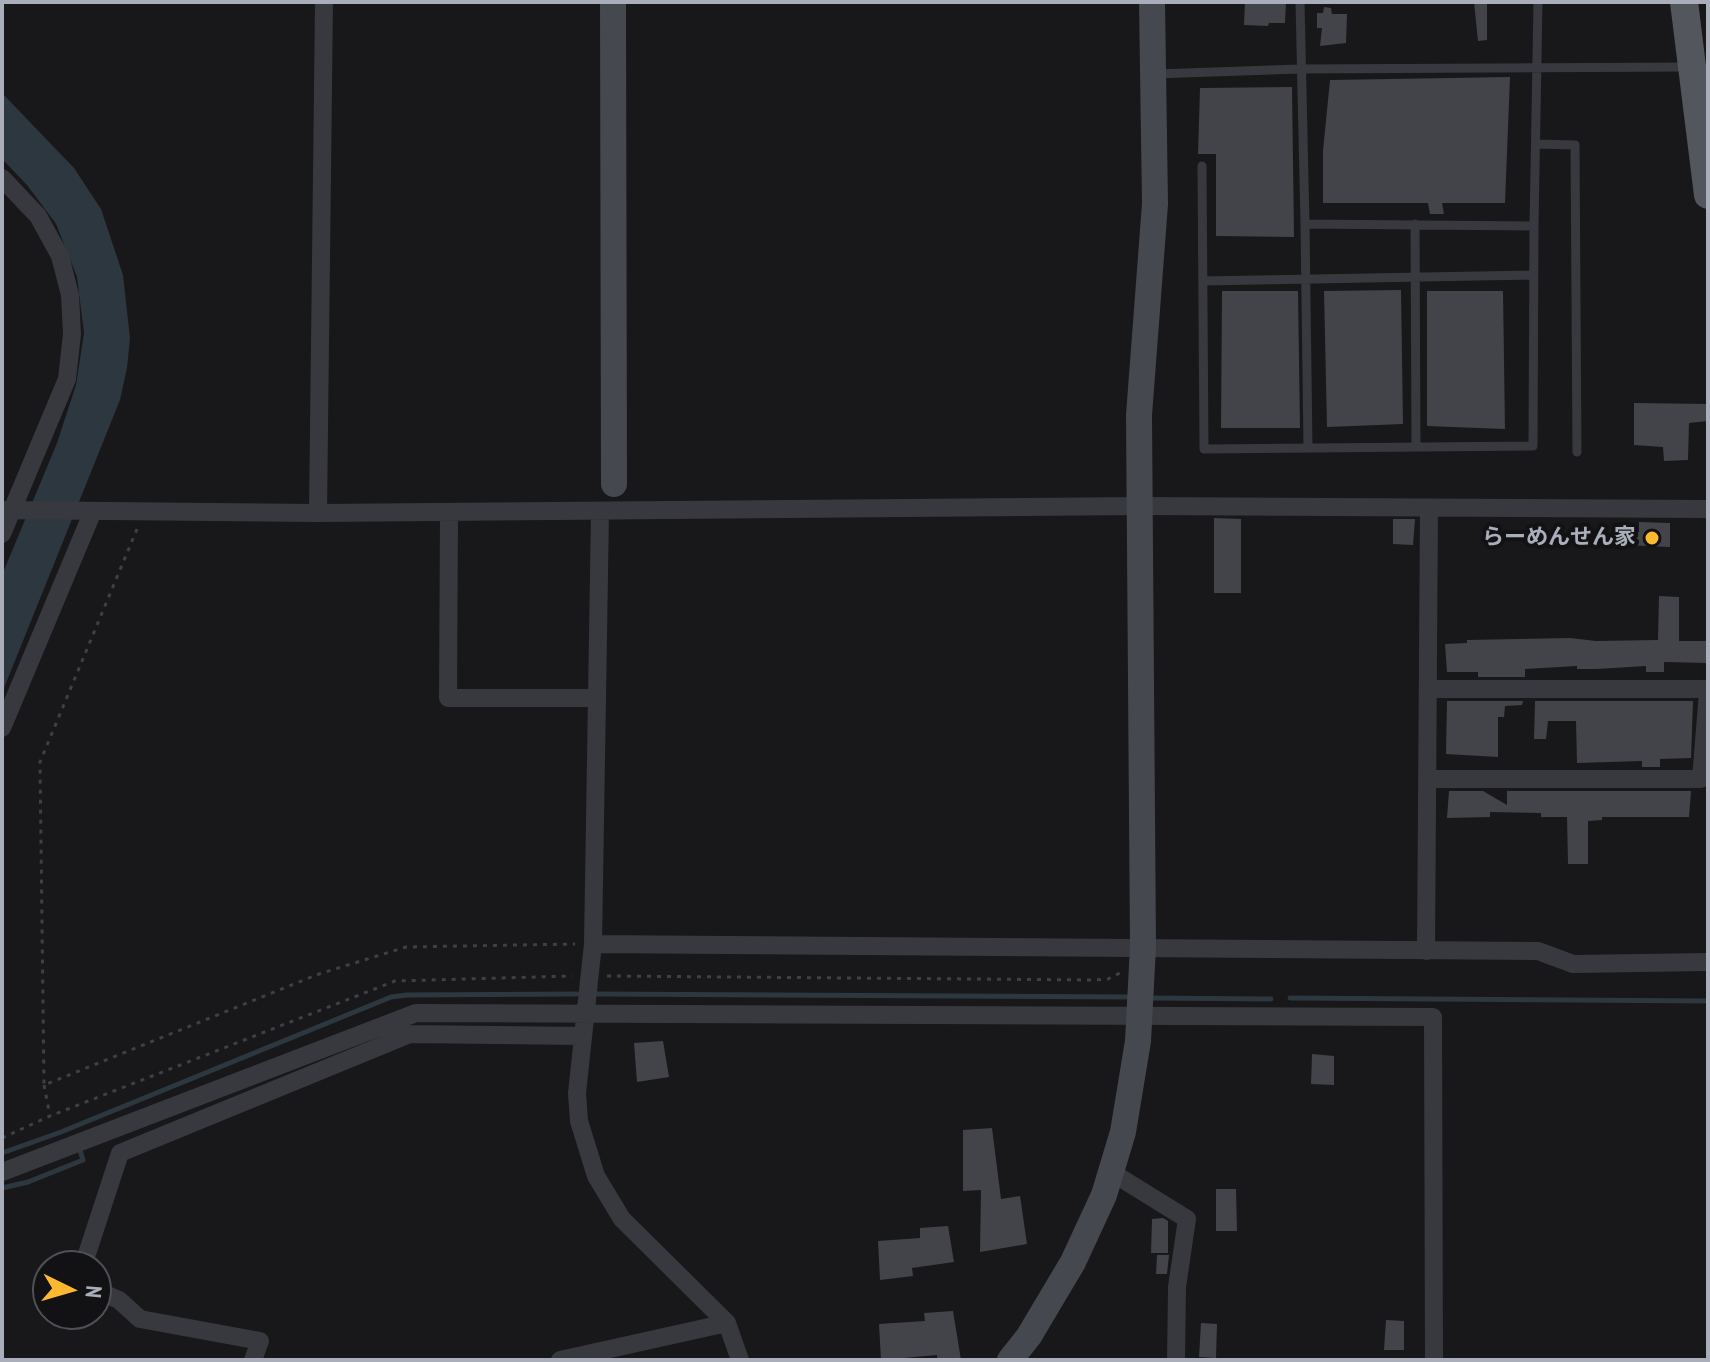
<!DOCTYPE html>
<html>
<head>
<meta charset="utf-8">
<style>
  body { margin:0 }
  #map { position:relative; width:1710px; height:1362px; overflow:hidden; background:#18171a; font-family:"PT Sans Narrow",sans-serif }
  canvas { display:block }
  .frame { position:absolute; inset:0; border:4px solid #a9aeba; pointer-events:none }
  .north { position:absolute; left:32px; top:1250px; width:80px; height:80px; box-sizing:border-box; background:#121215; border:2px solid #4e5057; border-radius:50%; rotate:95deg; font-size:22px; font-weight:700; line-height:32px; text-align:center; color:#a9aeba }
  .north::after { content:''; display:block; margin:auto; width:28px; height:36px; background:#fcb82e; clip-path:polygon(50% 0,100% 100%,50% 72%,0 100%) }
</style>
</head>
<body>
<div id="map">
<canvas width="1710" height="1362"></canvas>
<div class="frame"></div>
<div class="north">N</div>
</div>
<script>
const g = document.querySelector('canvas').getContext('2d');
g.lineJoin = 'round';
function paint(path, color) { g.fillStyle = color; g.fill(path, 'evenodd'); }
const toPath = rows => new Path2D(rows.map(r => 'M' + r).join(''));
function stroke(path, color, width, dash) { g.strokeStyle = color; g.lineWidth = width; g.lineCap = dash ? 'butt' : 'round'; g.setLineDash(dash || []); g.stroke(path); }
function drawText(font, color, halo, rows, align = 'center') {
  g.font = font + ' "PT Sans Narrow","Noto Sans JP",sans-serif'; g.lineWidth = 8; g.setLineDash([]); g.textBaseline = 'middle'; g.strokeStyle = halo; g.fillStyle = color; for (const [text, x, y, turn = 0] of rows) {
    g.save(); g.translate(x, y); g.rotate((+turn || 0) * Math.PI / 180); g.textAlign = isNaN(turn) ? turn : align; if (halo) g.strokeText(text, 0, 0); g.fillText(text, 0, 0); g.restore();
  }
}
paint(toPath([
  [2,93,74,168,101,209,123,275,130,338,127,368,120,400,2,693,2,575,57,443,76,385,84,333,77,277,56,224,27,185,2,159]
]), '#2d373f');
stroke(toPath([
  [597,994,1134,997],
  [1148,998,1271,999],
  [1290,998,1708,1001],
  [2,1153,61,1132,391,997,407,995,577,994],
  [2,1188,28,1182,83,1160,79,1147]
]), '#2d373f', 5);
paint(toPath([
  [1245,2,1286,2,1285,23,1269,23,1268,26,1244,25],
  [1474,2,1487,2,1487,40,1478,41],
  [1324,7,1331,8,1332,14,1347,14,1346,43,1320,46,1322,28,1317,28,1317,13,1323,13],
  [1510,77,1505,203,1442,203,1444,214,1430,214,1428,203,1323,203,1323,151,1330,80],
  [1292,87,1294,237,1216,236,1216,154,1198,154,1200,88],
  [1401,290,1403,424,1327,427,1324,291],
  [1222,291,1298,291,1300,428,1221,428],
  [1427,291,1503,291,1505,429,1427,426],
  [1634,403,1708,404,1708,421,1689,423,1688,460,1664,461,1663,447,1634,445],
  [1214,518,1241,519,1241,593,1214,593],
  [1393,519,1415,519,1413,545,1393,544],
  [1639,522,1670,523,1670,547,1626,545,1625,532,1639,532],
  [1659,596,1679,597,1679,641,1708,641,1708,663,1664,662,1664,672,1646,672,1646,666,1597,669,1577,669,1577,666,1525,669,1525,677,1478,677,1478,672,1447,672,1445,644,1467,643,1467,640,1570,638,1596,641,1658,640],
  [1447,701,1523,701,1522,705,1505,706,1504,717,1498,717,1498,757,1446,754],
  [1535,701,1693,701,1691,758,1660,759,1660,767,1642,767,1642,761,1577,763,1576,721,1548,721,1546,739,1534,739],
  [1449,791,1483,791,1507,805,1507,791,1691,791,1689,817,1602,817,1602,820,1588,821,1588,864,1568,864,1567,817,1541,817,1541,813,1490,812,1490,817,1447,818],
  [663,1041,669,1077,637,1082,634,1043],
  [1312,1054,1334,1056,1334,1085,1311,1084],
  [992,1128,1001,1199,1020,1196,1027,1244,980,1252,981,1190,963,1191,963,1130],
  [1216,1189,1236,1189,1237,1231,1216,1231],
  [1163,1218,1168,1221,1168,1253,1151,1253,1152,1219],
  [948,1226,954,1262,912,1268,913,1276,880,1280,878,1241,920,1238,920,1228],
  [1157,1255,1169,1255,1167,1274,1156,1274],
  [953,1311,961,1360,937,1360,937,1355,881,1360,879,1324,925,1321,924,1313],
  [1386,1320,1404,1321,1404,1350,1384,1350],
  [1201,1323,1217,1324,1216,1358,1199,1357]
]), '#43444a');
stroke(toPath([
  [137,529,40,762,44,1085,319,974,406,947,575,944],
  [607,976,1095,980,1108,979,1122,972],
  [44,1085,50,1116],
  [2,1138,50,1116,395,981,572,976]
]), '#3e4046', 3, [4, 6]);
stroke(toPath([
  [1300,2,1305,224,1534,226,1538,2],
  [1155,74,1300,69,1689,67],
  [1537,144,1575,145,1577,452],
  [1202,166,1204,449,1533,446,1534,226],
  [1305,224,1308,448],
  [1415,224,1416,447],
  [1203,281,1533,275]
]), '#38393f', 9);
stroke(toPath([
  [2,178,38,216,60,256,70,295,72,334,67,379,2,534],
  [2,510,318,513,1141,506,1708,509],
  [449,512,448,698,597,698],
  [600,512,593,944,577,1093,579,1121,596,1176,622,1219,727,1323,740,1360],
  [318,513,324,2],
  [1428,689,1708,689],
  [2,728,93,511],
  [1427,779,1701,779,1708,692],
  [593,944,1538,951,1573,964,1708,962],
  [1426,951,1429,508],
  [2,1172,416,1013,1433,1017,1434,1360],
  [1111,1172,1187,1219,1177,1287,1176,1360],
  [83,1266,120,1153,410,1034,583,1036],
  [96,1290,119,1300,140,1319,260,1341,253,1360],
  [560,1360,727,1323]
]), '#38393f', 18);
stroke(toPath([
  [613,2,614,484],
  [1010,1360,1029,1336,1073,1262,1104,1195,1123,1132,1138,1041,1143,947,1139,415,1155,204,1152,2]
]), '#46484f', 26);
stroke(toPath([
  [1684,2,1708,195]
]), '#54565e', 28);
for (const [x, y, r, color] of [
  [1652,538,8,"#fcb82e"]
]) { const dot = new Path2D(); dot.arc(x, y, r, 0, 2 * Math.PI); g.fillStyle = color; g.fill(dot); stroke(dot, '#121215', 3); }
drawText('bold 22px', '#a9aeba', '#121215', [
  ["らーめんせん家",1636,538]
], 'right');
</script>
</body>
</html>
